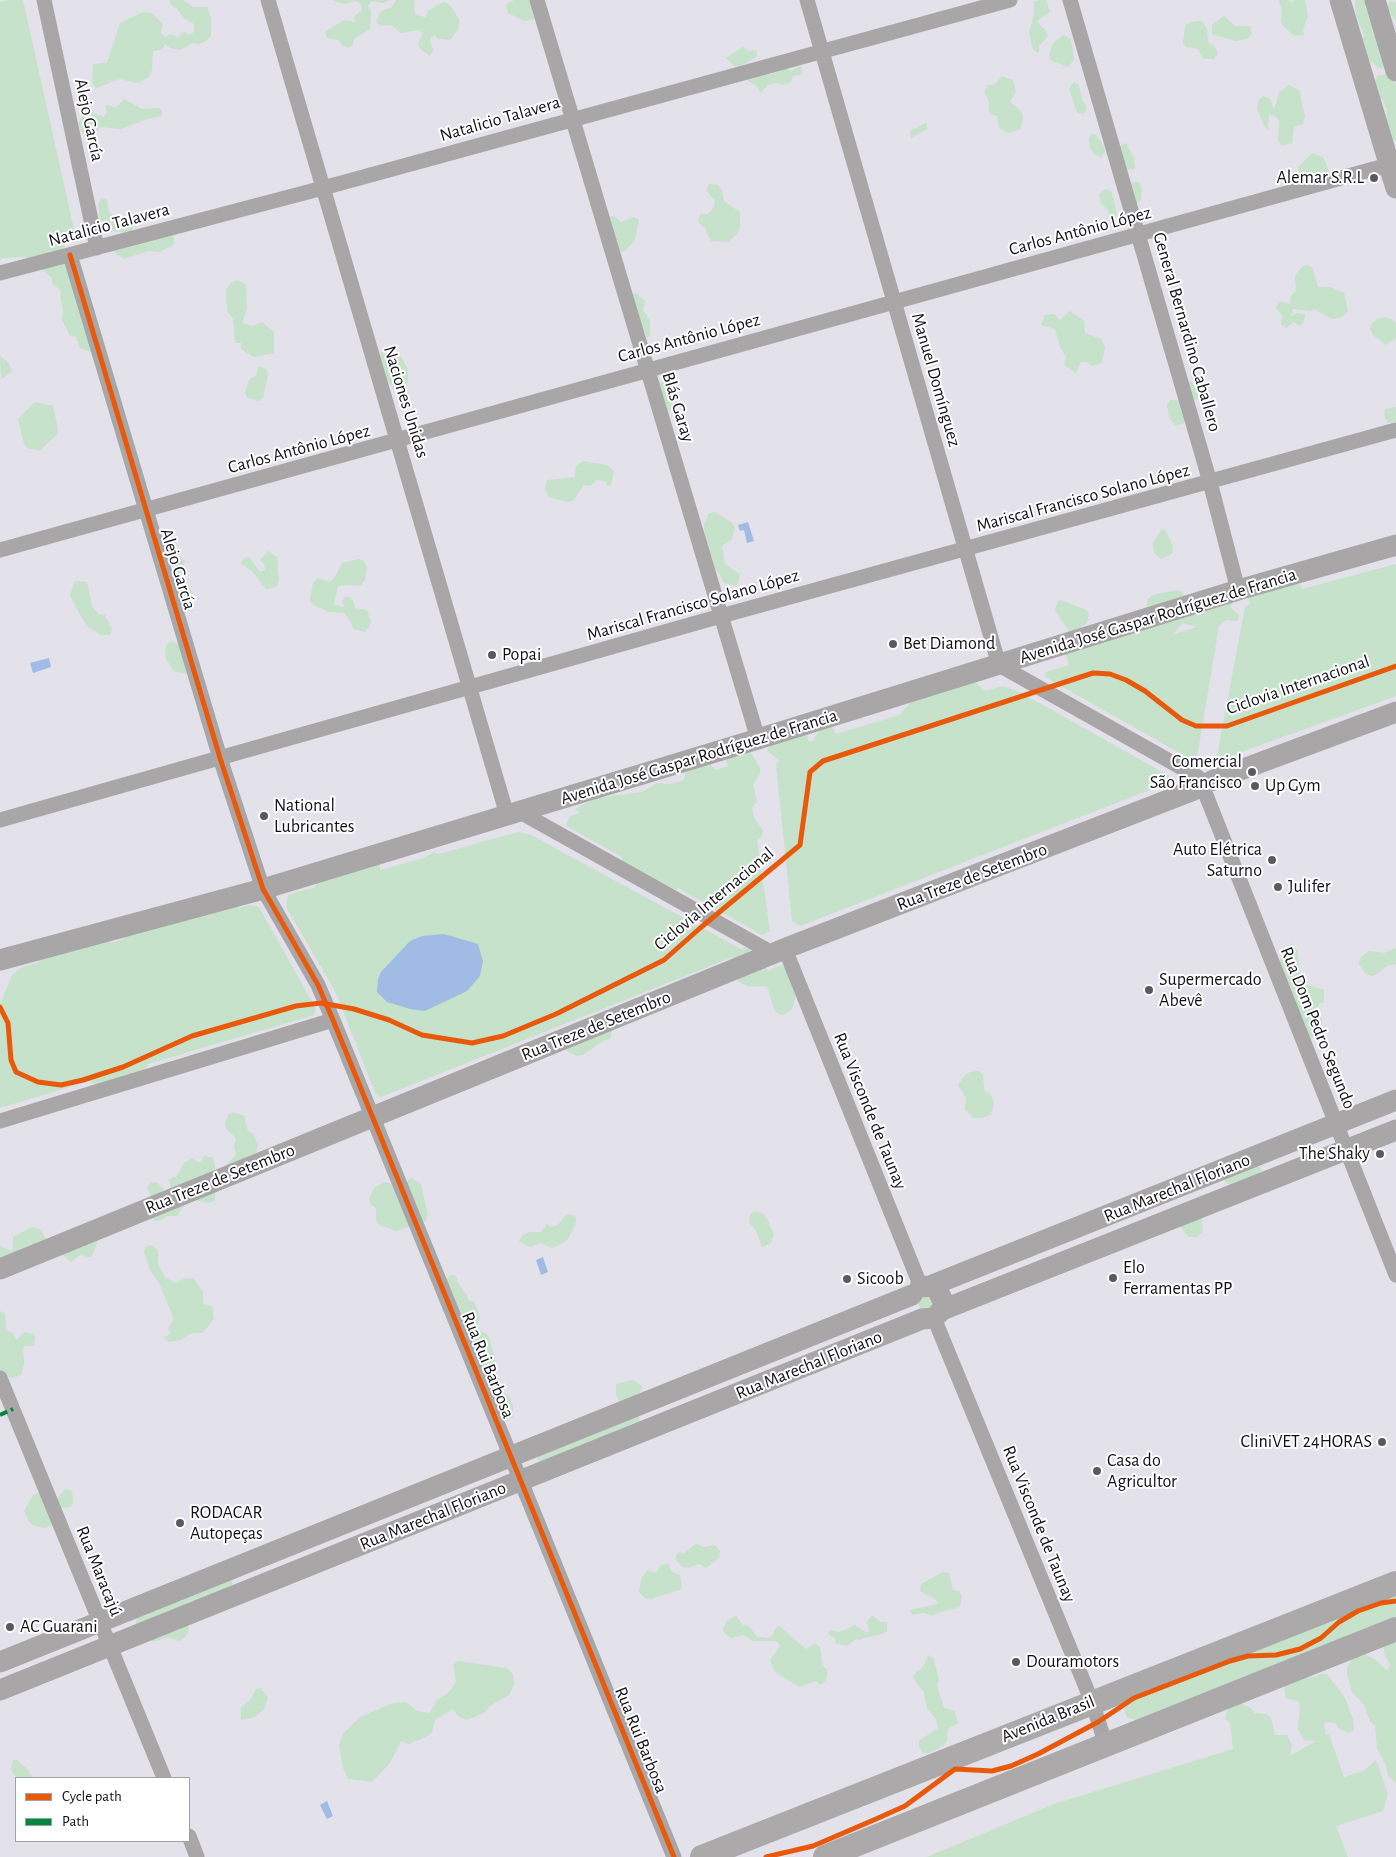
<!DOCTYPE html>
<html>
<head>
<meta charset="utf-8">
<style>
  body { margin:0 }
  #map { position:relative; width:1396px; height:1857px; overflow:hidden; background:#e3e1ea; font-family:"Alegreya Sans",sans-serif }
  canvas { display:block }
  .legend { position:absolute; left:15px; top:1777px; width:175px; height:65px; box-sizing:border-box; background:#fff; border:1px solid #a09fa2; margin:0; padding:6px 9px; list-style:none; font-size:15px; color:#111016 }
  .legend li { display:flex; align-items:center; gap:10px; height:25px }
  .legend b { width:25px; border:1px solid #a09fa2 }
</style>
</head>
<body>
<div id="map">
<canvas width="1396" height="1857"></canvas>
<ul class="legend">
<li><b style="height:6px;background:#e8590c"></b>Cycle path</li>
<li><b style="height:6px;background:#00873e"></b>Path</li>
</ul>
</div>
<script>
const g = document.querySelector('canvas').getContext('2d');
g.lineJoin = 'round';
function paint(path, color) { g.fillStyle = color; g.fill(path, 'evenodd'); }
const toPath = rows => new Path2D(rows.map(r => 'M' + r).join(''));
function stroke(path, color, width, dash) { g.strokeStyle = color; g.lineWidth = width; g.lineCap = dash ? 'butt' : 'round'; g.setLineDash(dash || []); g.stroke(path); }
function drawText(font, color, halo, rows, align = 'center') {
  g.font = font + ' "Alegreya Sans",sans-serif'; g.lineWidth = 4; g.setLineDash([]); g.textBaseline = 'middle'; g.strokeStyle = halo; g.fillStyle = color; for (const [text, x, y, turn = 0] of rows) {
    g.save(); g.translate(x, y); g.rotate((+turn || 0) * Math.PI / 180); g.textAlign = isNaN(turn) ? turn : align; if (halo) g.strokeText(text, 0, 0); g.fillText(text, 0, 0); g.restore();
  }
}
paint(toPath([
  [9,0,23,0,75,234,63,237,67,241,62,252,67,260,92,352,80,348,76,337,70,336,62,320,63,309,60,297,61,291,52,283,51,277,26,257,2,258,0,260,0,2],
  [170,0,183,0,193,7,207,7,211,18,211,36,206,41,200,44,192,43,181,50,170,48,165,44,161,50,153,51,152,70,149,77,138,83,120,79,96,88,92,83,93,64,107,63,120,23,143,12,152,13,163,24,161,34,166,37,171,34,177,37,184,32,189,35,194,32,194,24,185,19,176,8,170,4],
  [332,0,390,0,384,3,372,1,368,6,371,11,370,29,354,39,353,45,348,48,342,45,339,40,327,38,325,32,344,20,355,22,354,17,362,10,361,4,355,1,344,4],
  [396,0,414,0,415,15,426,17,428,11,443,2,449,4,459,19,458,30,450,40,438,39,434,35,430,39,433,51,430,56,420,49,418,44,423,33,418,30,401,33,391,25,380,26,376,21,381,11,392,7],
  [514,0,541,0,535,19,524,21,508,13,506,5],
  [1040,0,1046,0,1050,12,1038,20,1038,23,1046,31,1048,36,1039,46,1039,52,1036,52,1032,47,1029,33,1034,14,1034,2],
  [1279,0,1289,0,1292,3,1294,0,1305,0,1308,16,1303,29,1304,35,1294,36,1284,27,1281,22,1282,11],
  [1355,0,1366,0,1365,7,1378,29,1372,29,1372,32,1375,33,1388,67,1379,68,1370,61,1361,42,1364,35,1356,15],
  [1390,1,1396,2,1396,32,1396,23,1387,7],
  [1224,16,1235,26,1250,26,1252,34,1247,39,1235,41,1212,34,1212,25],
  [1201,21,1207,28,1208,42,1215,47,1218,53,1214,59,1203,59,1198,49,1186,47,1183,43,1185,25,1191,22],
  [1063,35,1071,39,1073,51,1074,59,1069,67,1054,62,1049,59,1052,44],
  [743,47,748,51,756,50,757,56,740,67,734,66,726,58],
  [799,66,802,68,802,74,793,76,791,82,783,85,777,83,768,85,761,93,757,86,748,81,747,78,775,73,787,68,792,71],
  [1386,74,1396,84,1396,140,1391,142,1389,128,1385,124,1387,113,1384,102,1383,99,1380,99,1374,85,1377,76],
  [1002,76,1013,80,1016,92,1010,102,1021,111,1023,117,1021,129,1009,133,999,128,997,116,989,113,989,102,984,92,988,85,995,84],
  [1074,82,1079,85,1082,100,1086,106,1086,111,1083,114,1077,112,1069,89],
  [1289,85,1299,90,1305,116,1303,124,1294,127,1292,143,1282,146,1278,141,1279,120,1275,116,1269,115,1268,129,1265,128,1257,109,1259,99,1264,96,1271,100,1273,108,1275,107,1279,92],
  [124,99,142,109,159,108,162,110,162,116,144,120,121,129,100,127,97,132,91,134,82,133,78,124,84,114,90,112,104,117,107,112,105,106,108,105,116,108],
  [926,123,928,129,911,138,910,131],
  [1091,134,1095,134,1104,146,1105,153,1101,158,1095,155,1090,148,1089,139],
  [1126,143,1134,158,1135,168,1133,170,1125,169,1120,146],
  [1312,153,1323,157,1330,173,1328,176,1301,183,1298,167],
  [1136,182,1139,182,1142,189,1141,200,1136,204,1131,183],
  [709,184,718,185,722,190,724,201,740,212,740,227,737,234,728,242,711,241,705,228,698,222,700,214,708,214,714,207,715,201,706,190],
  [1106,189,1111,191,1114,200,1117,215,1114,221,1109,218,1108,210,1101,204,1099,194],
  [101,198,107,200,109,212,116,218,133,219,135,222,132,231,126,233,114,231,100,221,98,204],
  [614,216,621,222,634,217,639,220,635,240,625,251,619,252,608,217],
  [167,231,174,237,174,245,160,252,148,251,124,259,116,254,113,248],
  [1307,265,1312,267,1318,287,1330,287,1344,293,1348,311,1342,317,1332,319,1314,309,1311,311,1293,309,1291,317,1297,313,1302,314,1305,315,1304,321,1301,326,1293,322,1286,328,1281,324,1282,315,1276,308,1280,301,1290,304,1290,297,1296,291,1295,276,1302,267],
  [238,280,246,285,247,309,242,323,253,326,262,322,274,332,274,353,254,357,241,349,241,343,236,343,235,340,233,318,227,311,226,289,232,282],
  [636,293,645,301,643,310,650,321,650,335,647,338,630,295],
  [1070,311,1084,321,1085,333,1101,339,1105,347,1102,363,1091,366,1087,362,1081,362,1076,373,1064,365,1066,357,1060,347,1055,329,1041,325,1045,315,1054,314,1060,320],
  [1384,317,1392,319,1396,323,1396,338,1386,345,1373,335,1370,329,1371,324,1377,319],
  [389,348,398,351,408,369,408,382,403,390,398,393,386,380,385,371,379,364,381,352],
  [0,356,9,363,12,372,1,379],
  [259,366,267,370,268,376,263,398,259,401,247,397,245,392,249,380,256,375],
  [665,381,676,395,676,407,669,411,664,410,656,384],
  [1186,381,1192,382,1200,394,1198,399,1193,401],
  [1170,400,1182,401,1185,421,1183,424,1175,425,1169,418,1167,405],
  [35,402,53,406,58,429,57,435,39,451,27,448,24,443,18,419],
  [1396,407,1396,422,1388,423,1384,415,1385,409],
  [583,461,607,465,614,471,611,484,608,486,605,481,597,480,590,486,584,485,573,501,567,502,549,497,545,489,547,480,575,477,576,466],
  [715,512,731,522,735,527,732,539,722,546,725,564,740,574,737,586,724,583,719,573,706,562,704,524,709,513],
  [1165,529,1173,546,1172,554,1161,559,1155,554,1152,544,1161,530],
  [268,551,277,557,279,581,276,587,266,589,252,571,241,564,243,559,249,557,260,572,265,570,264,564,260,560],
  [175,556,180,557,185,561,181,573,193,593,193,611,183,610,173,579,177,571,171,561],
  [359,559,365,562,367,568,365,580,361,585,355,586,350,585,338,586,334,605,345,607,342,602,345,597,350,597,354,602,355,608,367,610,371,621,369,627,365,632,354,629,345,613,328,612,312,604,310,599,313,582,318,578,329,582,334,578,342,563],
  [1396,564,1396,696,1222,759,1217,756,1245,607,1250,604,1246,589,1299,583,1302,589],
  [78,581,87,582,92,606,98,614,105,615,112,630,110,635,101,635,88,627,81,616,70,596,74,582],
  [1177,590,1182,592,1184,598,1232,602,1231,608,1239,615,1238,621,1226,620,1219,626,1197,757,1192,760,1045,677,1046,672,1069,665,1065,652,1146,611,1148,599,1153,595],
  [1183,623,1196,627,1175,634,1175,632],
  [1061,600,1086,610,1089,614,1087,623,1074,632,1069,631,1055,610,1058,601],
  [172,641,180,645,190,668,186,674,174,671,166,659,165,650,167,644],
  [974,682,986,691,1002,686,1018,691,1171,777,1170,782,800,926,792,921,776,765,779,760,767,751,772,741,806,734,809,742,813,741,820,729,831,725,836,734,900,715,914,698],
  [752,747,751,753,760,768,760,774,753,784,757,802,752,808,754,818,763,830,762,836,757,840,770,931,762,935,678,888,677,890,664,884,655,882,623,862,622,857,566,826,570,816,580,813,575,809,596,798,642,792,657,783,671,784,684,780,687,763,708,762,716,770,728,766,725,759],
  [518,832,531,835,741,949,750,946,768,971,777,966,786,965,796,995,792,1009,784,1015,778,1014,774,1009,767,986,749,987,739,982,733,975,733,957,381,1097,376,1095,336,993,286,907,288,896,295,892,315,888,317,875,380,863,380,870,424,858,434,852,439,854],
  [236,902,238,908,250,905,259,907,316,1009,314,1015,148,1064,144,1070,99,1088,90,1081,0,1108,0,1004,12,975,20,968,39,962,38,952,106,940,111,943,124,939,122,935],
  [1292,943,1298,953,1300,976,1307,985,1324,990,1324,1002,1319,1004,1317,1009,1322,1020,1322,1032,1319,1036,1313,1038,1307,1039,1279,969,1282,951],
  [1396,948,1396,964,1387,966,1377,974,1372,976,1366,974,1359,964,1360,958,1369,951,1384,953],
  [612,1027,611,1038,603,1041,583,1055,577,1056,567,1051,566,1039],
  [979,1071,983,1075,984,1090,991,1095,994,1103,991,1114,983,1118,974,1118,965,1110,966,1098,958,1085,965,1075,970,1072],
  [233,1112,244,1116,248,1131,253,1134,258,1145,252,1171,245,1181,239,1183,229,1183,223,1168,236,1155,234,1147,236,1138,227,1130,225,1124,228,1115],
  [204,1156,213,1158,215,1166,215,1201,207,1203,195,1200,186,1203,177,1216,166,1216,162,1220,155,1221,153,1217,153,1199,147,1188,150,1183,156,1182,163,1188,163,1194,171,1190,169,1179,177,1176,184,1163,192,1158,200,1163],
  [1258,1165,1262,1172,1233,1187,1225,1182,1225,1177],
  [411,1178,421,1184,428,1215,426,1221,396,1231,379,1225,376,1220,376,1208,371,1205,369,1199,374,1188,384,1182,396,1185,407,1182],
  [756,1211,765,1215,774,1234,771,1243,762,1247,756,1231,749,1222,750,1214],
  [570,1214,576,1217,576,1223,568,1239,563,1243,552,1248,541,1243,530,1247,519,1241,522,1236,529,1232,541,1232,547,1224,552,1227,558,1225,565,1216],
  [1202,1216,1203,1232,1197,1237,1188,1237,1178,1222],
  [32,1227,40,1229,46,1239,0,1268,0,1246,11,1251,13,1250,13,1237],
  [98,1240,92,1256,89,1257,80,1255,71,1262,62,1254],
  [150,1245,158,1250,158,1264,165,1277,175,1283,186,1278,194,1279,203,1292,203,1304,212,1306,214,1319,203,1333,192,1333,181,1340,169,1342,164,1338,171,1333,168,1328,174,1319,159,1283,150,1270,144,1252,145,1247],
  [455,1275,460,1286,467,1295,468,1300,474,1302,479,1313,480,1318,476,1329,487,1334,490,1339,498,1371,495,1377,501,1380,498,1391,508,1395,513,1405,513,1417,508,1421,496,1420,443,1287,449,1276],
  [932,1296,934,1308,921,1310,918,1305,921,1297],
  [0,1311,5,1314,6,1330,14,1334,16,1340,25,1332,35,1335,36,1338,33,1346,24,1346,23,1349,24,1364,21,1375,13,1378,5,1376,0,1393],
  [633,1380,643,1387,636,1397,635,1402,641,1426,542,1463,537,1459,538,1453,587,1414,592,1415,622,1405,616,1395,616,1384],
  [66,1489,72,1491,73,1503,69,1507,57,1509,51,1525,45,1528,34,1526,29,1522,24,1511,33,1495,39,1492,54,1501],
  [696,1544,704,1547,715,1545,720,1552,719,1558,706,1568,699,1564,688,1568,682,1567,675,1559,677,1554,679,1552,684,1553],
  [669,1564,672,1572,680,1575,682,1589,651,1599,645,1598,639,1592,642,1577,648,1570,656,1573,661,1565],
  [943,1572,949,1573,953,1590,959,1591,962,1596,960,1607,937,1613,933,1616,924,1613,912,1615,910,1610,938,1604,935,1599,920,1591,921,1584],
  [232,1577,233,1595,189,1622,188,1634,184,1638,179,1641,168,1637,157,1641,144,1641,135,1625,137,1620,135,1614,184,1600,189,1589],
  [1396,1590,1396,1617,1136,1720,1127,1717,1125,1712,1125,1701],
  [872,1615,881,1622,887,1622,887,1631,882,1634,863,1638,861,1640,856,1639,847,1646,835,1643,836,1639,827,1633,830,1630,839,1632,855,1625,867,1633,869,1630,867,1622],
  [736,1616,743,1625,749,1626,756,1636,768,1638,773,1635,774,1630,779,1626,806,1649,816,1643,820,1648,823,1666,828,1670,825,1682,820,1685,816,1681,799,1687,774,1671,770,1660,780,1646,776,1641,753,1641,743,1635,731,1638,726,1635,723,1630,725,1624,728,1620],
  [1392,1642,1396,1644,1396,1783,1388,1776,1386,1765,1377,1749,1375,1725,1370,1722,1364,1705,1352,1692,1347,1674,1347,1668,1353,1658,1364,1654,1375,1659,1387,1671,1390,1665,1384,1654,1384,1648,1386,1643],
  [928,1655,933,1658,939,1679,937,1685,944,1708,955,1711,958,1723,948,1729,947,1741,943,1746,927,1754,922,1752,919,1747,919,1741,938,1728,935,1717,927,1709,924,1692,913,1678,915,1673,924,1666],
  [458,1661,507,1668,513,1674,514,1685,509,1695,490,1706,484,1713,467,1720,458,1716,453,1709,435,1720,432,1732,428,1736,409,1744,401,1741,390,1763,372,1782,348,1779,343,1768,339,1745,343,1734,360,1717,393,1703,406,1702,417,1711,430,1713,436,1701,450,1691,456,1681,453,1665],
  [1321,1674,1327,1674,1345,1698,1353,1719,1354,1731,1348,1733,1338,1728,1335,1723,1324,1722,1326,1735,1329,1734,1344,1777,1364,1771,1376,1760,1388,1794,1383,1811,1336,1826,1348,1857,927,1857,1054,1804,1233,1749,1230,1722,1225,1719,1226,1713,1229,1708,1240,1703,1251,1708,1255,1713,1266,1714,1271,1718,1275,1735,1287,1735,1292,1745,1290,1755,1292,1755,1316,1741,1304,1740,1298,1729,1300,1705,1297,1700,1286,1699,1284,1687,1292,1678,1315,1677],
  [261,1688,268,1698,264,1709,255,1717,241,1720,241,1708,250,1700,256,1689],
  [13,1760,17,1760,28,1770,33,1778,16,1778,11,1769]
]), '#c6e2cb');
paint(toPath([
  [748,522,754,541,747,543,744,530,740,531,738,525],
  [49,658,51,667,33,673,30,663],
  [444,934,478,944,483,961,480,976,467,991,425,1011,410,1009,387,1002,377,992,378,979,381,972,410,941,422,936],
  [543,1257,548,1272,541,1275,536,1260],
  [327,1801,333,1816,327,1819,320,1805]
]), '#a0bce5');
stroke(toPath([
  [44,0,97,248],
  [268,0,507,815],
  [537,0,758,739],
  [807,0,999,665,1198,777],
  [1070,0,1210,482,1238,590],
  [70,255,220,758,263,889,318,985,333,1020,674,1857],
  [0,273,323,188,1010,0],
  [0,550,1388,165],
  [1206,795,1396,1275],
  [520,812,774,954],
  [0,820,721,616,1396,430],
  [785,949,921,1287],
  [0,1121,333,1020],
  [934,1318,1092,1702,1106,1745],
  [0,1378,164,1778],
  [189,1836,197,1857]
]), '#a8a6a6', 15);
stroke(toPath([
  [1340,0,1388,160],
  [1375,0,1396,71],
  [1391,172,1396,188],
  [1211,781,1396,712],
  [0,960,263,889,758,739,1238,590,1396,545],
  [0,1269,789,947,1194,790],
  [920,1287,930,1286,1396,1100],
  [942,1310,1396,1130],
  [0,1662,912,1295],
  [0,1690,922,1319,934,1318,942,1310,944,1303,937,1289,930,1286]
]), '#a8a6a6', 21);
stroke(toPath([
  [702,1857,1396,1583],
  [825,1857,1396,1629]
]), '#aba9aa', 24);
stroke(toPath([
  [0,1415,13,1409]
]), '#00873e', 4, [8, 4]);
stroke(toPath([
  [70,255,220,758,263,889,318,985,333,1020,674,1857],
  [0,1007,8,1023,11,1060,16,1072,38,1082,61,1085,83,1080,123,1067,192,1036,296,1006,321,1003,354,1009,389,1020,422,1035,472,1043,503,1036,556,1014,664,960,699,929,800,845,810,772,823,761,1093,673,1110,674,1126,680,1145,691,1182,720,1196,726,1227,726,1396,666],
  [766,1857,813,1846,876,1819,905,1806,955,1769,992,1771,1011,1766,1038,1754,1098,1722,1134,1698,1230,1661,1248,1656,1276,1655,1300,1649,1321,1638,1339,1622,1358,1611,1381,1603,1396,1601]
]), '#e8590c', 5);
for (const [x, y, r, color] of [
  [1374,178,5,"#5a5960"],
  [893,644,5,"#5a5960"],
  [492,655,5,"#5a5960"],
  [1252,772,5,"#5a5960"],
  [1255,786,5,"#5a5960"],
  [264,816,5,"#5a5960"],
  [1272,860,5,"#5a5960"],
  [1278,887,5,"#5a5960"],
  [1149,990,5,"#5a5960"],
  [1380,1154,5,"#5a5960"],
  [1113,1278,5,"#5a5960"],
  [847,1279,5,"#5a5960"],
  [1382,1442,5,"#5a5960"],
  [1097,1471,5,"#5a5960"],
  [180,1523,5,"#5a5960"],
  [10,1627,5,"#5a5960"],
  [1016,1662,5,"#5a5960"]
]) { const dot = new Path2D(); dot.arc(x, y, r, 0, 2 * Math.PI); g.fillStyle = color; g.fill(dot); stroke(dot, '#fff', 2); }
drawText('18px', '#111016', '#fff', [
  ["Natalicio Talavera",500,119,-16],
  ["Alejo García",89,120,78],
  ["Natalicio Talavera",109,225,-15],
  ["Carlos Antônio López",1080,231,-15],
  ["General Bernardino Caballero",1187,332,74],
  ["Carlos Antônio López",689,338,-15],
  ["Manuel Domínguez",936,380,74],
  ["Naciones Unidas",406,402,73],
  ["Blás Garay",678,407,73],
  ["Carlos Antônio López",299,449,-15],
  ["Mariscal Francisco Solano López",1083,498,-15],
  ["Alejo García",178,569,73],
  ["Mariscal Francisco Solano López",693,605,-16],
  ["Avenida José Gaspar Rodríguez de Francia",1158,616,-17],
  ["Ciclovia Internacional",1298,685,-19],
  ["Avenida José Gaspar Rodríguez de Francia",699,757,-17],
  ["Rua Treze de Setembro",972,877,-21],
  ["Ciclovia Internacional",714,899,-40],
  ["Rua Treze de Setembro",596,1026,-22],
  ["Rua Dom Pedro Segundo",1318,1028,68],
  ["Rua Visconde de Taunay",870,1111,68],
  ["Rua Treze de Setembro",220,1179,-22],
  ["Rua Marechal Floriano",1177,1188,-22],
  ["Rua Rui Barbosa",488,1365,68],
  ["Rua Marechal Floriano",809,1365,-22],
  ["Rua Marechal Floriano",433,1516,-22],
  ["Rua Visconde de Taunay",1039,1524,68],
  ["Rua Maracajú",99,1571,68],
  ["Avenida Brasil",1048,1719,-22],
  ["Rua Rui Barbosa",641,1740,68]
]);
drawText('18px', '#111016', '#fff', [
  ["Alemar S.R.L",1364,178,"right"],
  ["Bet Diamond",903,644],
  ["Popai",502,655],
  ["Comercial",1242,762,"right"],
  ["São Francisco",1242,783,"right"],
  ["Up Gym",1265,786],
  ["National",274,806],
  ["Lubricantes",274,827],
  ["Auto Elétrica",1262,850,"right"],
  ["Saturno",1262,871,"right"],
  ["Julifer",1288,887],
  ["Supermercado",1159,980],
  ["Abevê",1159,1001],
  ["The Shaky",1370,1154,"right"],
  ["Elo",1123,1268],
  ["Ferramentas PP",1123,1289],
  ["Sicoob",857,1279],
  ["CliniVET 24HORAS",1372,1442,"right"],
  ["Casa do",1107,1461],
  ["Agricultor",1107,1482],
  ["RODACAR",190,1513],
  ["Autopeças",190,1534],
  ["AC Guarani",20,1627],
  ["Douramotors",1026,1662]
], 'left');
</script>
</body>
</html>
